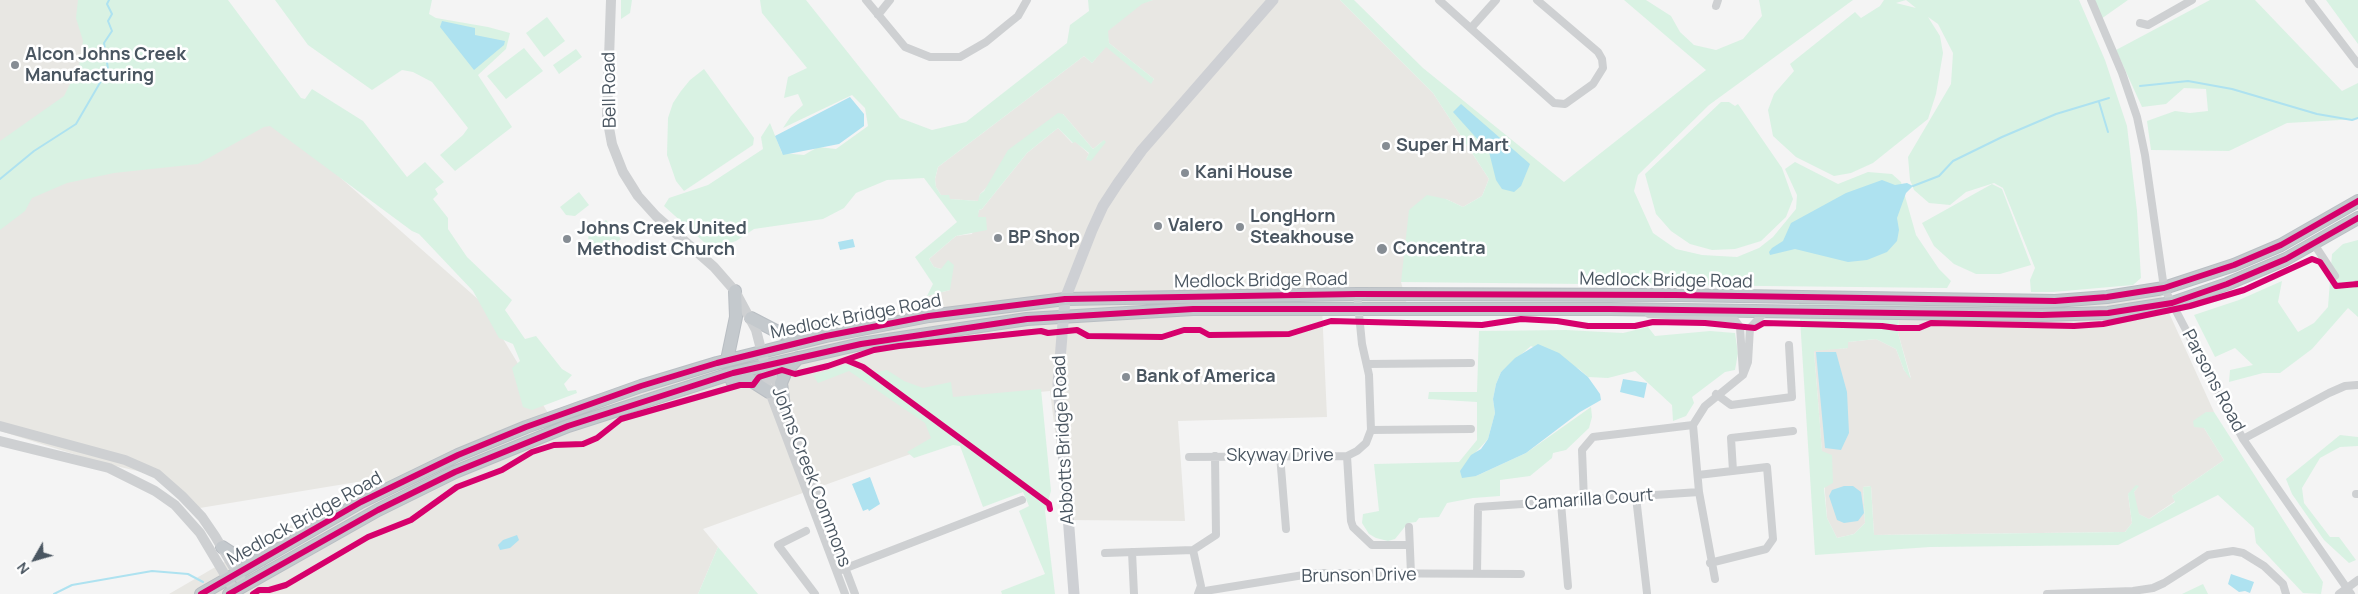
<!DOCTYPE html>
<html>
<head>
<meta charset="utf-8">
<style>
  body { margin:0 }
  #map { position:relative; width:2358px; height:594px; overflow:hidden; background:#f4f4f4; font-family:Manrope,sans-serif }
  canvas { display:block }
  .north { position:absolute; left:10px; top:534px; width:50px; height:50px; -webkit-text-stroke:4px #fff; paint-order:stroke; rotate:232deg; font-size:14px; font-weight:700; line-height:20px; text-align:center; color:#4a5661 }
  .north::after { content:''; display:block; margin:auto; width:18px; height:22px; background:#4a5661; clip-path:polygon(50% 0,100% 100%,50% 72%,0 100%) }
</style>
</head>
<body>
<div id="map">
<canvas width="2358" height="594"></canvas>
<div class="north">N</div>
</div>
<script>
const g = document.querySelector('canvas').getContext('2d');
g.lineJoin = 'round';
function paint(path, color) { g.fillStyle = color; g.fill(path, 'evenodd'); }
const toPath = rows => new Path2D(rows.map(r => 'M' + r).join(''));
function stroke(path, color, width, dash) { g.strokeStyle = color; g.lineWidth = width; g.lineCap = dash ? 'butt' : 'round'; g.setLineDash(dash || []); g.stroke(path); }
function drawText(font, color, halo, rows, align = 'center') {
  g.font = font + ' Manrope,sans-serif'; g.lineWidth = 5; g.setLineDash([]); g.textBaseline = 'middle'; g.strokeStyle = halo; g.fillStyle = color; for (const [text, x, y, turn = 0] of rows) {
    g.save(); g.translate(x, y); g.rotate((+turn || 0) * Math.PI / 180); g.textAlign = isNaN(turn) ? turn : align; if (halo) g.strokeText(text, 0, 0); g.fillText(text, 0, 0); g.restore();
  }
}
paint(toPath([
  [0,0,122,0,291,134,480,301,548,413,591,396,816,336,926,300,927,296,950,290,941,269,934,267,929,259,956,236,972,234,979,210,982,209,1027,153,1058,128,1072,143,1075,141,1089,154,1086,159,1104,140,1093,149,1063,114,980,194,979,201,949,199,941,195,936,187,935,179,938,167,1084,56,1092,63,1106,46,1151,83,1154,79,1109,43,1107,31,1142,3,1153,0,1340,0,1433,93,1489,179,1482,196,1463,207,1446,199,1401,282,1408,308,1322,308,1327,417,1178,421,1185,521,1066,520,1050,391,916,403,944,442,703,529,718,547,698,594,169,594,248,548,381,478,194,509,150,474,99,462,0,431],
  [2160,293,2214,412,2206,412,2204,428,2224,460,2172,496,2175,501,2149,519,2139,514,2135,505,2134,492,2138,487,2128,494,2132,523,2125,532,1874,535,1871,486,1863,487,1865,523,1854,534,1837,538,1827,518,1814,350,1848,348,1848,342,1876,339,1896,349,1904,370,1911,378,1898,333,1900,301]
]), '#e8e7e3');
paint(toPath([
  [78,0,228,0,301,98,305,99,312,89,363,121,407,177,425,162,444,182,435,189,438,194,433,199,448,218,448,229,467,257,512,300,505,310,525,339,536,336,562,369,572,375,564,384,568,391,576,390,577,393,532,410,523,407,512,368,520,361,513,344,499,338,473,291,419,234,412,231,270,126,264,127,198,164,114,173,67,183,32,198,25,211,0,230,0,141,64,96,79,66,83,41,76,18],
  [275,0,432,0,429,14,436,18,488,27,510,33,506,49,478,75,512,127,455,171,440,155,463,135,468,128,432,82,413,72,402,70,372,90,308,45],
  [621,0,632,0,630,13,621,19],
  [760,0,806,0,900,118,932,130,966,122,1067,43,1070,25,1089,11,1088,0,1153,0,1142,4,1108,31,1109,43,1154,79,1151,84,1106,47,1092,63,1084,56,938,167,935,179,936,187,941,195,949,195,950,199,978,201,980,194,984,191,1008,150,1058,113,1063,114,1093,149,1104,140,1106,142,1091,161,1086,160,1089,153,1075,142,1073,143,1058,128,1027,153,982,209,979,210,978,217,986,217,987,230,956,236,929,259,934,267,941,269,948,260,954,265,950,290,927,296,933,284,915,257,957,222,924,178,887,180,856,193,844,208,823,219,754,229,736,241,724,245,715,252,664,206,669,198,708,185,763,149,761,137,770,123,782,153,804,155,818,147,836,149,868,126,865,108,852,95,783,128,791,116,803,105,798,94,784,98,788,77,807,68,762,13],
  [1340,0,1354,0,1423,68,1564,182,1706,70,1624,0,1646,0,1671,16,1680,32,1694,45,1716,50,1743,39,1762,16,1759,0,1853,0,1709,105,1638,175,1634,191,1653,233,1676,249,1702,255,1737,257,1759,248,1773,237,1796,209,1797,195,1785,169,1795,162,1838,184,1868,172,1892,174,1901,182,1916,235,1939,269,1951,281,1947,288,1401,282,1409,210,1427,195,1446,199,1463,207,1482,196,1489,179,1433,93],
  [1884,0,1906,0,1896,3,1916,8,1906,0,2079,0,2105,60,2127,126,2137,211,2141,278,2133,285,2053,292,2031,292,2030,280,2035,268,2003,188,1994,183,1966,192,1950,205,1929,203,1914,190,1910,180,1908,157,1951,84,1953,53,1938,24,1928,17,1940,36,1943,53,1936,94,1928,119,1873,163,1851,173,1834,176,1796,157,1773,136,1768,110,1774,94,1794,71,1790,64,1855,12,1861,18,1880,6],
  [2095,0,2128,0,2101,19],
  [2210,0,2255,0,2342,91,2358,83,2358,119,2287,123,2229,151,2151,150,2147,121,2175,111,2190,113,2208,111,2206,89,2184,88,2166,104,2142,107,2116,50],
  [2326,0,2358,0,2358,44],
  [547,17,565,41,544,57,526,33],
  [524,48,543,71,506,99,487,76],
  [576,49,582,57,559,74,553,65],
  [704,69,754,138,753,145,684,191,676,181,667,155,668,118,673,103,681,91,690,80],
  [1721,102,1729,102,1735,106,1738,104,1782,168,1793,199,1786,217,1761,241,1735,249,1712,250,1690,244,1671,231,1656,214,1645,174],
  [1992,184,2002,189,2031,265,2000,274,1976,274,1954,264,1934,246,1922,223],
  [579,192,589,205,575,216,566,215,560,207],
  [606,220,621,239,600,256,588,241,589,233],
  [2358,240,2358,317,2348,308,2312,349,2280,373,2263,373,2229,382,2230,370,2253,365,2235,348,2215,357,2194,315,2239,300,2282,281,2278,302,2298,332,2314,323,2328,307,2332,254,2343,244],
  [1900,301,1898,333,1911,380,1904,370,1896,349,1876,339,1848,342,1848,348,1814,351,1822,451,1832,455,1833,483,1824,488,1827,518,1837,538,1854,534,1865,523,1863,487,1871,486,1874,535,2125,532,2132,523,2128,494,2136,485,2139,486,2134,492,2139,514,2149,519,2175,502,2172,496,2224,460,2204,428,2194,427,2193,421,2206,412,2214,412,2323,582,2321,594,2303,593,2256,543,2254,528,2218,495,2118,545,1930,547,1815,555,1799,303],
  [1648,327,1655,336,1710,331,1735,333,1738,353,1735,370,1725,372,1692,397,1694,403,1686,416,1673,421,1672,405,1635,371,1608,378,1588,377,1579,369,1531,346,1501,372,1496,384,1493,399,1495,413,1488,439,1467,462,1476,476,1526,453,1591,407,1592,417,1589,428,1566,450,1553,453,1552,458,1530,476,1500,480,1500,496,1473,498,1447,503,1439,517,1419,518,1416,522,1408,523,1395,539,1388,541,1376,538,1369,534,1362,523,1363,514,1379,511,1374,464,1459,462,1477,440,1477,402,1428,399,1429,392,1477,392,1479,331,1566,330,1623,333],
  [848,364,867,374,887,370,904,381,923,388,951,382,953,397,1041,389,1051,491,1045,511,1055,594,1002,594,1001,591,1045,574,1019,511,1029,506,1023,492,983,507,960,446,953,445,914,458,907,452,931,438,925,423,849,371,818,383,813,375],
  [2340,435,2358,437,2358,446,2340,447,2320,458,2302,488,2304,503,2330,537,2339,537,2356,560,2349,563,2324,540,2292,494,2286,479],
  [718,547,758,594,698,594],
  [2203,584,2208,594,2182,594]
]), '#d9f2e3');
paint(toPath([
  [442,21,475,28,475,35,505,41,504,45,474,70,440,27],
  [850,97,864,114,864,126,839,144,783,155,775,136],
  [1461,104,1530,164,1521,186,1514,192,1502,189,1496,180,1489,152,1453,112],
  [1882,180,1895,185,1907,183,1913,186,1906,193,1897,218,1899,230,1897,241,1887,252,1867,260,1848,262,1795,249,1770,255,1769,252,1772,248,1783,241,1791,223,1846,193],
  [853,239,855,247,840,250,838,242],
  [1538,344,1559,353,1588,377,1600,394,1601,400,1580,412,1526,453,1476,476,1462,478,1460,471,1471,455,1481,449,1488,439,1495,413,1493,399,1496,384,1501,372,1515,358],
  [1816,352,1836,352,1847,392,1849,433,1841,450,1825,448],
  [1623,379,1647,383,1644,398,1620,392],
  [870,477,880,504,869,511,868,509,863,511,852,484],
  [1844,486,1853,486,1861,492,1864,513,1858,521,1844,523,1837,520,1829,496,1832,490],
  [517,535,519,540,510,548,500,550,498,545,503,540],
  [2231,574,2254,582,2250,593,2245,591,2239,592,2228,584]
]), '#aee2f0');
stroke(toPath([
  [2140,86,2188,81,2232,89,2317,114,2352,120,2358,118],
  [2099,102,2108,132],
  [0,179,34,151,76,124,108,69,104,43,112,31,108,21,112,14,107,4,109,0],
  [1913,186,1939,176,1953,161,2002,137,2056,114,2109,98],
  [54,594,72,585,152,571,188,574,203,582]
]), '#aee2f0', 2);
const trunk = toPath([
  [751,318,778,332,790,335,835,326],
  [727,360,736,317,735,291],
  [732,381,747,378,769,392],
  [784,407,781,383,786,371,798,358],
  [222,547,239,558,262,559],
  [201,594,361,502,458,455,526,427,641,386,717,363,826,336,929,316,1065,299,1357,294,1675,295,2055,301,2107,297,2164,288,2234,265,2281,245,2358,201],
  [229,594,378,510,455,472,568,426,733,373,861,344,1027,319,1193,309,1610,309,2042,315,2108,313,2172,303,2227,284,2286,259,2358,218]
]);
stroke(trunk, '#b9bec3', 14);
stroke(toPath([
  [866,0,905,47,930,57,960,57,986,42,1008,24,1018,16,1027,0],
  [1439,0,1554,103,1565,104,1593,84,1603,68,1602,59,1598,52,1537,0],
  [2091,0,2122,73,2137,117,2145,155,2164,288,2243,439,2351,594],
  [2309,0,2358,64],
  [1716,6,1718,0],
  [878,15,890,0],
  [2140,23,2148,25,2192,0],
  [1471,28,1496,0],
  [2314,244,2335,276],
  [2357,284,2358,284],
  [1649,314,1734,319,1740,327,1743,373],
  [1367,364,1471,363],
  [765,365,772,373,778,391],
  [765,365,765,375,769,392,845,594],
  [1716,394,1731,405,1792,397,1789,345],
  [783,404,855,594],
  [1371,430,1471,429],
  [2243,439,2329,393,2345,386,2357,385],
  [1280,455,1286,529],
  [1347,456,1351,521,1353,527,1372,545,1409,545],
  [1189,457,1347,456,1357,451,1366,443,1371,430,1369,375,1362,344,1357,294],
  [1733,471,1731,438,1793,431],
  [1698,475,1767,467,1773,539,1766,549,1710,563],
  [2356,494,2358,494],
  [1636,497,1647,593],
  [1584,501,1582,450,1593,437,1693,425],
  [1561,503,1568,586],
  [1409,527,1411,574],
  [806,531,778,545,815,594],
  [1193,550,1201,586,1198,594],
  [1132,552,1134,594],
  [1105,553,1193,550,1216,535,1215,456],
  [841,570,1022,500],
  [1477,574,1478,507,1699,492],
  [1715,579,1699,492,1693,425,1705,406,1743,375,1748,362,1750,328,1765,312],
  [1199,592,1316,573,1521,574],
  [2047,594,2133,591,2153,588,2164,583,2208,555,2233,551,2243,553,2264,566,2283,584,2286,594],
  [2339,594,2358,580]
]), '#ced0d2', 8);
stroke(toPath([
  [611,0,607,117,612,144,623,172,638,196,656,216,714,267,735,291,756,330,765,365],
  [0,426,125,460,157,474,182,496,202,517,215,536,244,585],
  [0,441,109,468,155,491,175,505,200,533,231,585]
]), '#ced0d2', 10);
stroke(toPath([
  [1074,594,1058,384,1065,299,1092,230,1103,206,1118,183,1142,150,1273,0]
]), '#ced0d4', 11);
stroke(trunk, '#c4c9cd', 12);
stroke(toPath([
  [846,360,863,367,1049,504,1050,509],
  [201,594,361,502,458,455,526,427,641,386,717,363,826,336,929,316,1065,299,1357,294,1675,295,2055,301,2107,297,2164,288,2234,265,2281,245,2358,201],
  [229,594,378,510,455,472,568,426,733,373,861,344,1027,319,1193,309,1610,309,2042,315,2108,313,2172,303,2227,284,2286,259,2358,218],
  [253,594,259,590,269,590,286,585,368,537,411,520,457,487,502,470,532,452,554,445,583,444,597,438,621,419,740,385,753,385,759,377,782,370,795,374,828,366,874,350,899,346,1041,331,1048,333,1077,330,1088,336,1162,337,1184,330,1200,330,1209,335,1289,334,1331,321,1482,325,1521,319,1557,321,1588,326,1635,326,1653,322,1705,323,1755,328,1764,323,1882,326,1897,328,1919,328,1931,323,2074,326,2103,324,2190,306,2244,290,2312,259,2320,262,2336,286,2358,284]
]), '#d6006c', 6);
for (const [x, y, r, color] of [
  [15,65,5,"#868d94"],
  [1386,146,5,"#868d94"],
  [1185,173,5,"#868d94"],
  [1158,226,5,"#868d94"],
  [1240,227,5,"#868d94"],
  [998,238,5,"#868d94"],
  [567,239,5,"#868d94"],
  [1382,249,6,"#868d94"],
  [1126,377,5,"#868d94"]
]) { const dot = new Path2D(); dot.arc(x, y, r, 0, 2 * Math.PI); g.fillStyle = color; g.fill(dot); stroke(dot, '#fff', 2); }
drawText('bold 18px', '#4a5661', '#fff', [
  ["Alcon Johns Creek",25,55],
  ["Manufacturing",25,76],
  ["Super H Mart",1396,146],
  ["Kani House",1195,173],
  ["LongHorn",1250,217],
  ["Steakhouse",1250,238],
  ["Valero",1168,226],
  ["Johns Creek United",577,229],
  ["Methodist Church",577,250],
  ["BP Shop",1008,238],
  ["Concentra",1393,249],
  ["Bank of America",1136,377]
], 'left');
drawText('18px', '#4a5661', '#fff', [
  ["Bell Road",610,90,-91],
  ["Medlock Bridge Road",1261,281,-1],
  ["Medlock Bridge Road",1666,281,1],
  ["Medlock Bridge Road",856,317,-11],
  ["Parsons Road",2213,381,62],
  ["Abbotts Bridge Road",1064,440,-93],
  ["Skyway Drive",1280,456],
  ["Johns Creek Commons",811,477,69],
  ["Camarilla Court",1589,500,-4],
  ["Medlock Bridge Road",305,519,-29],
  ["Brunson Drive",1359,576,-1]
]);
</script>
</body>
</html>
